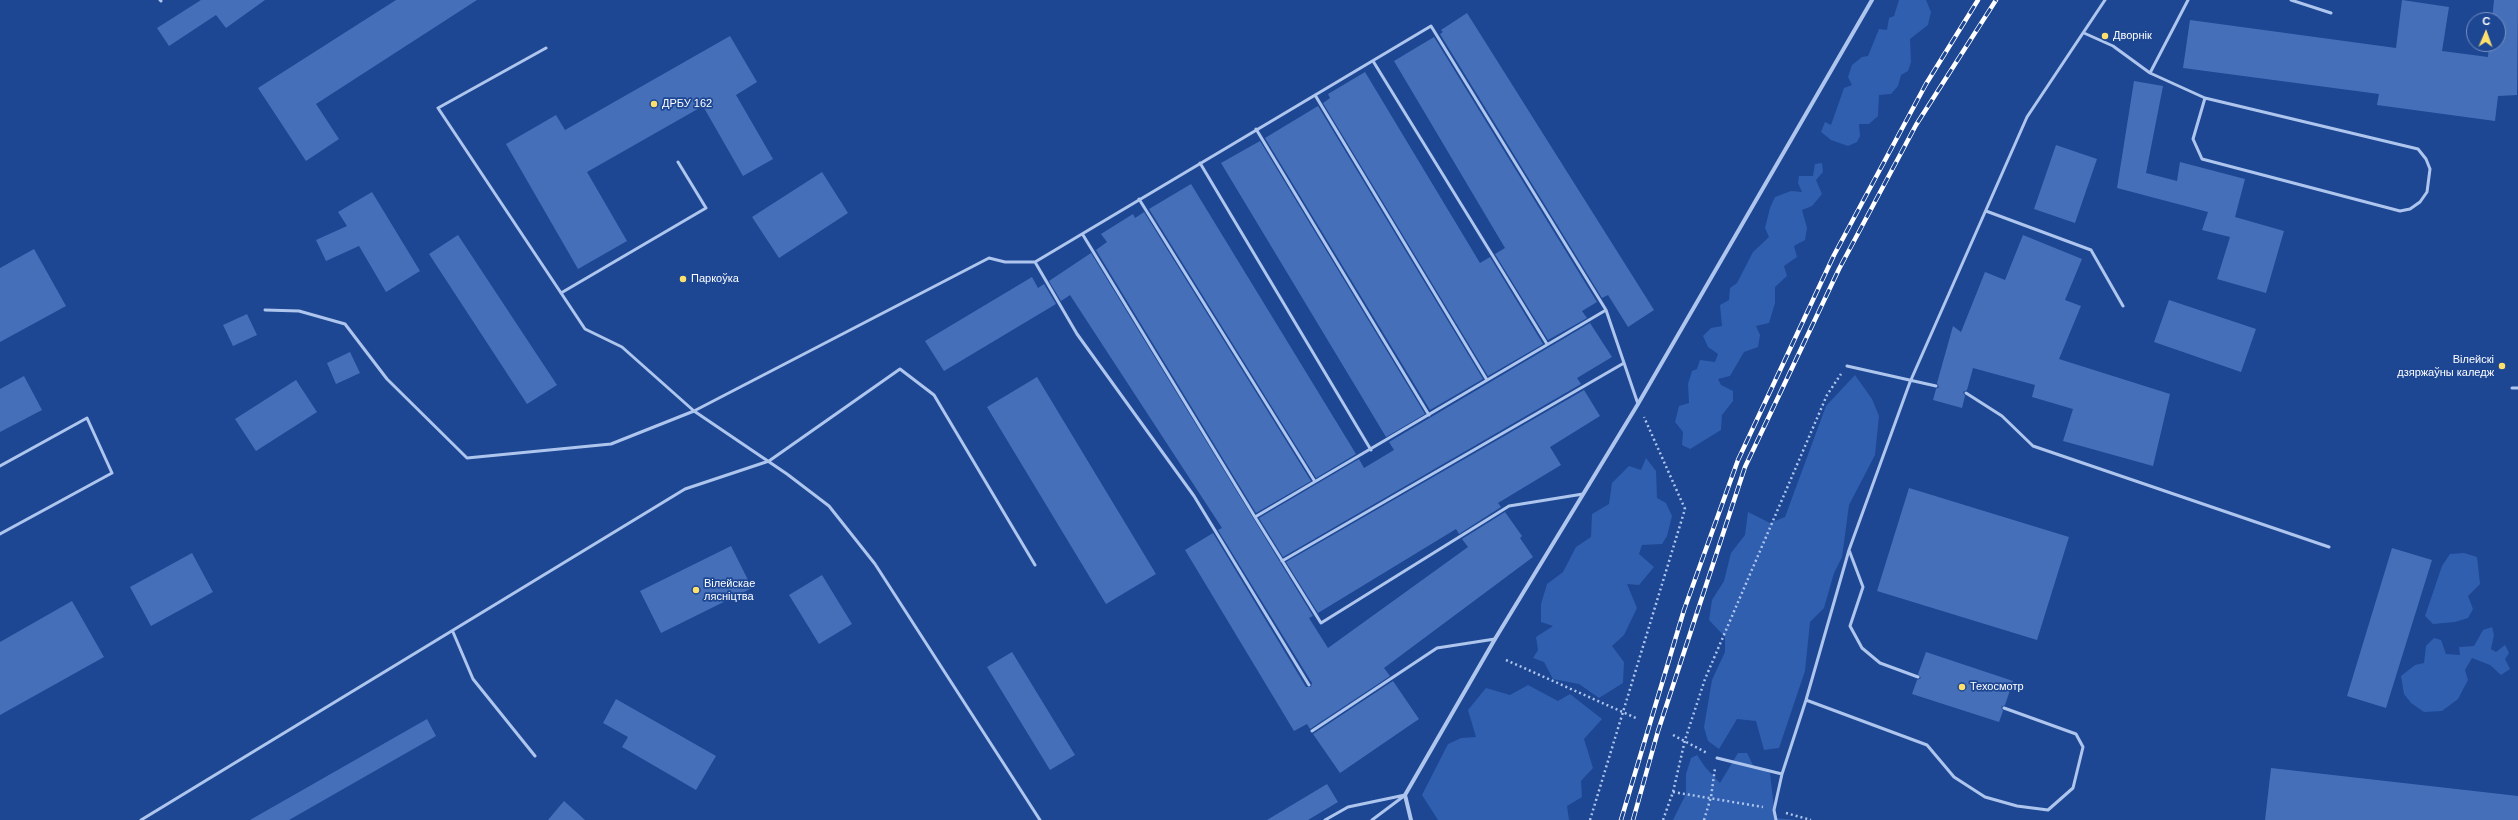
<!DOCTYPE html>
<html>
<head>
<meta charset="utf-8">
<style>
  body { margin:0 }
  #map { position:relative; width:2518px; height:820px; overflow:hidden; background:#1d4693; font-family:Helvetica,sans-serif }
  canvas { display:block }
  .north { position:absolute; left:2466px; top:12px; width:40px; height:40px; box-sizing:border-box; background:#1d4693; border:1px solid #7790be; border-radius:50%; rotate:2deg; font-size:11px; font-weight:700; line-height:16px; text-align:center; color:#fff }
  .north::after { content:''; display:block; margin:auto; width:14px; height:18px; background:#fee06d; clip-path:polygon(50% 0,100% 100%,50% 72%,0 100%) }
</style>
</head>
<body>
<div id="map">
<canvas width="2518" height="820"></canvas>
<div class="north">С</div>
</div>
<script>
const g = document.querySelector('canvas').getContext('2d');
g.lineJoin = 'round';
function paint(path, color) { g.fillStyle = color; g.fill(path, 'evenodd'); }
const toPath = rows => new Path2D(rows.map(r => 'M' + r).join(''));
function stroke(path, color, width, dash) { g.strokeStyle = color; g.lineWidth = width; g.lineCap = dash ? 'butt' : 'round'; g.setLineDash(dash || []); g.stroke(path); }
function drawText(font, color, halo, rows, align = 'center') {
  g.font = font + ' Helvetica,sans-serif'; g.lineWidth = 3.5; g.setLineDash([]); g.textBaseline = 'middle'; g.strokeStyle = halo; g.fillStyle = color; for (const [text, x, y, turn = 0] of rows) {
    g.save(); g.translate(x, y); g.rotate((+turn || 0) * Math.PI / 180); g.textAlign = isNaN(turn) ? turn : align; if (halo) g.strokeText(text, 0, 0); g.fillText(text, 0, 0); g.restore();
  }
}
paint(toPath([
  [1899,0,1926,0,1931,12,1928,25,1910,39,1911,62,1908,71,1901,75,1898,86,1891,94,1879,95,1878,116,1869,124,1859,124,1860,136,1857,142,1848,146,1831,140,1821,132,1825,122,1831,125,1844,88,1852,85,1848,77,1852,65,1862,57,1868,56,1879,29,1887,30,1889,18,1894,16],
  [1822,163,1823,172,1816,180,1822,194,1812,206,1802,210,1807,228,1805,240,1794,246,1797,257,1784,266,1787,276,1775,287,1775,303,1769,323,1756,326,1760,335,1758,347,1744,352,1730,376,1718,379,1721,385,1733,391,1733,401,1722,415,1721,430,1690,449,1682,445,1683,432,1675,422,1679,406,1689,403,1688,384,1692,371,1697,369,1700,360,1715,362,1718,354,1708,347,1703,336,1711,328,1722,326,1720,305,1729,300,1730,288,1737,283,1753,252,1769,237,1765,228,1770,208,1775,197,1791,191,1802,192,1798,183,1799,176,1813,176,1815,164],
  [1855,375,1872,399,1879,416,1875,455,1849,505,1842,557,1834,573,1824,608,1810,622,1805,671,1779,748,1764,750,1756,721,1737,719,1719,749,1708,741,1704,727,1712,680,1725,652,1725,637,1709,620,1712,600,1724,581,1731,553,1745,535,1748,512,1770,523,1785,517,1826,406],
  [1646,458,1656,471,1657,498,1666,503,1672,516,1667,536,1662,544,1642,545,1639,554,1654,567,1639,585,1627,584,1637,608,1624,635,1612,646,1624,662,1623,683,1599,698,1579,684,1553,679,1544,662,1533,658,1538,650,1536,637,1553,626,1541,622,1541,604,1547,584,1563,572,1576,547,1591,537,1592,514,1609,504,1612,483,1629,466,1641,470],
  [2464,553,2477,557,2480,584,2468,596,2473,609,2468,618,2455,622,2433,624,2425,616,2442,566,2450,554],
  [2492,627,2494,635,2491,649,2496,652,2505,645,2509,653,2505,659,2510,669,2501,675,2490,665,2472,658,2465,670,2468,680,2458,699,2442,711,2424,712,2411,703,2404,694,2401,676,2415,665,2424,663,2426,646,2434,638,2441,640,2446,654,2460,655,2459,647,2474,646,2483,630],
  [1528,685,1558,701,1570,694,1602,719,1584,739,1593,768,1581,781,1582,797,1567,806,1569,820,1438,820,1422,795,1448,744,1461,738,1476,737,1468,710,1486,688,1510,695],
  [1738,753,1747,753,1754,767,1770,773,1775,818,1796,820,1673,820,1686,794,1686,774,1691,758,1697,755,1705,767,1720,783]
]), '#305fb0');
paint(toPath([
  [201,0,265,0,226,28,216,15,169,46,157,28],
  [396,0,477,0,316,104,339,139,306,161,258,88],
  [2402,0,2449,7,2442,51,2488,57,2489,44,2498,44,2498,20,2492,20,2494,0,2518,0,2517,95,2498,96,2495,121,2377,105,2379,94,2183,68,2190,20,2396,48],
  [1467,13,1654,310,1628,327,1608,295,1602,298,1440,34,1443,32,1441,30],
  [730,36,757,82,736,95,773,159,743,176,703,106,587,172,627,241,578,269,506,144,556,115,565,130],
  [1434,37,1597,302,1582,311,1587,318,1548,340,1495,254,1505,248,1394,61],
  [1365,72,1480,263,1490,257,1543,344,1488,376,1323,103,1330,98,1328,94],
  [2134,81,2163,86,2146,173,2177,181,2180,162,2245,179,2235,217,2284,231,2266,293,2217,279,2230,237,2202,230,2208,212,2117,188],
  [1318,106,1483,379,1430,410,1265,138],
  [1260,141,1425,414,1386,437,1221,163],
  [2056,145,2097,159,2075,223,2034,209],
  [822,172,848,213,779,258,752,217],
  [1191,184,1356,454,1316,478,1149,209],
  [372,192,420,271,386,292,359,246,326,261,316,240,347,226,338,212],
  [1144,212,1311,481,1256,513,1096,250,1107,242,1101,234,1133,214,1135,218],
  [458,235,557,385,527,404,429,254],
  [2023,235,2082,259,2065,300,2081,306,2059,359,2170,394,2153,466,2063,441,2073,409,2032,397,2035,385,1973,368,1967,390,1963,392,1965,396,1962,408,1933,400,1936,389,1939,387,1937,383,1953,326,1961,332,1985,272,2005,280],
  [34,249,66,306,0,342,0,268],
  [1091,253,1313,616,1309,618,1328,648,1468,547,1462,539,1505,512,1522,536,1520,538,1533,557,1384,668,1390,676,1310,729,1307,724,1294,731,1185,550,1213,533,1306,687,1311,687,1312,683,1218,530,1222,528,1070,295,1061,301,1049,281],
  [1032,277,1038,288,1044,284,1056,304,944,371,925,341],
  [2169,300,2256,329,2241,372,2154,342],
  [247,314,257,335,233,346,223,325],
  [1590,323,1612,357,1577,378,1581,384,1283,557,1259,518,1359,459,1364,468,1394,450,1389,442],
  [350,352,360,373,336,384,327,363],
  [24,376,42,410,0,432,0,389],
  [1037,377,1156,574,1106,604,987,407],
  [296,380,317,412,256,451,235,419],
  [1584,390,1600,416,1550,447,1561,465,1498,503,1501,507,1459,534,1456,529,1318,613,1286,562],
  [1909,488,2069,537,2037,640,1877,591],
  [731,546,752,588,661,633,640,591],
  [2392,548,2432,560,2386,708,2347,696],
  [192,553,213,592,151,626,130,587],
  [822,575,852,624,819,644,789,595],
  [72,601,104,657,0,715,0,642],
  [1012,652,1075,755,1050,770,987,667],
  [1926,652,2013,681,2005,705,2001,707,2003,711,1999,722,1912,694,1917,680,1921,678,1918,674],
  [1393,681,1419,719,1340,773,1313,734],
  [616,699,716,756,696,790,622,747,628,737,603,723],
  [427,719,436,736,289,820,250,820],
  [2271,768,2518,796,2518,820,2265,820],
  [1327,784,1338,802,1308,820,1267,820],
  [564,801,585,820,548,820]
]), '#4570b9');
stroke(toPath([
  [1506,660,1636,718],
  [1673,735,1707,753],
  [1673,792,1763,807],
  [1786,813,1811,820],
  [1590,820,1685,509,1644,417],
  [1663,820,1673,792,1685,740,1705,679,1827,395,1841,374],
  [1704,820,1711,797,1715,768]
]), '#aec6ee', 2.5, [2, 3]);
stroke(toPath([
  [160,0,161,1],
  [2291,0,2331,13],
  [2084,33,2113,46,2150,73,2205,98,2418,149,2426,159,2430,169,2427,192,2420,202,2410,209,2400,211,2202,159,2193,139,2205,98],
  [546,48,438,108,585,329,622,347,694,411,787,474,829,506,875,564,1040,820],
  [1373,61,1547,344],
  [2150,73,2188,0],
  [1315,95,1487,380],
  [1256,129,1429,415],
  [1200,163,1371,450],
  [1139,199,1314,480],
  [1986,211,2091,250,2123,306],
  [1083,235,1255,517,1606,310],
  [1035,262,1077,334,1194,496,1309,685],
  [561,293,706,208,678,162],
  [265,310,299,311,345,324,387,379,467,458,611,444,694,411,989,258,1005,262,1035,262,1431,26,1606,310,1638,404],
  [1847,366,1936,386],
  [2512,388,2518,388],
  [1966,393,2002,416,2033,446,2329,547],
  [0,466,87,418,112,473,0,534],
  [1255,517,1321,623,1509,506,1583,494],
  [1849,550,1863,587,1850,626,1862,648,1880,663,1918,677],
  [1282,561,1624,363],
  [453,632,473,679,535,756],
  [1806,700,1927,745,1954,777,1985,797,2017,806,2048,810,2073,788,2083,747,2076,734,2004,708],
  [1312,731,1437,648,1495,639],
  [1717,758,1782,774,1806,700,1849,550,1910,382,2027,117,2105,0],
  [141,820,685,489,769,461,900,369,934,395,1035,565],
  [1325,820,1348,807,1405,795],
  [1372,820,1404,796],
  [1776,820,1774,810,1782,774]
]), '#aec6ee', 3);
stroke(toPath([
  [1411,820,1405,795,1495,639,1638,404,1872,0]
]), '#aec6ee', 4);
const rail = toPath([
  [1621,820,1684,610,1738,460,1834,255,1926,84,1978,0],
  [1633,820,1658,731,1745,467,1839,269,1916,125,1996,0]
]);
stroke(rail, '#fff', 4.5);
stroke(rail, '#1d4693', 3, [9]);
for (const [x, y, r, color] of [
  [2105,36,4,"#fee06d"],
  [654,104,4,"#fee06d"],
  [683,279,4,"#fee06d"],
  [2502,366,4,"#fee06d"],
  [696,590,4,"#fee06d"],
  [1962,687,4,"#fee06d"]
]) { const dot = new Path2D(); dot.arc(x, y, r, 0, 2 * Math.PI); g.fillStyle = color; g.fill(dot); stroke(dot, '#1d4693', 1.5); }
drawText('11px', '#fff', '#1d4693', [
  ["Дворнік",2113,36],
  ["ДРБУ 162",662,104],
  ["Паркоўка",691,279],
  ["Вілейскі",2494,360,"right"],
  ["дзяржаўны каледж",2494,373,"right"],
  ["Вілейскае",704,584],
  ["лясніцтва",704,597],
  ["Техосмотр",1970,687]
], 'left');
</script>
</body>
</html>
